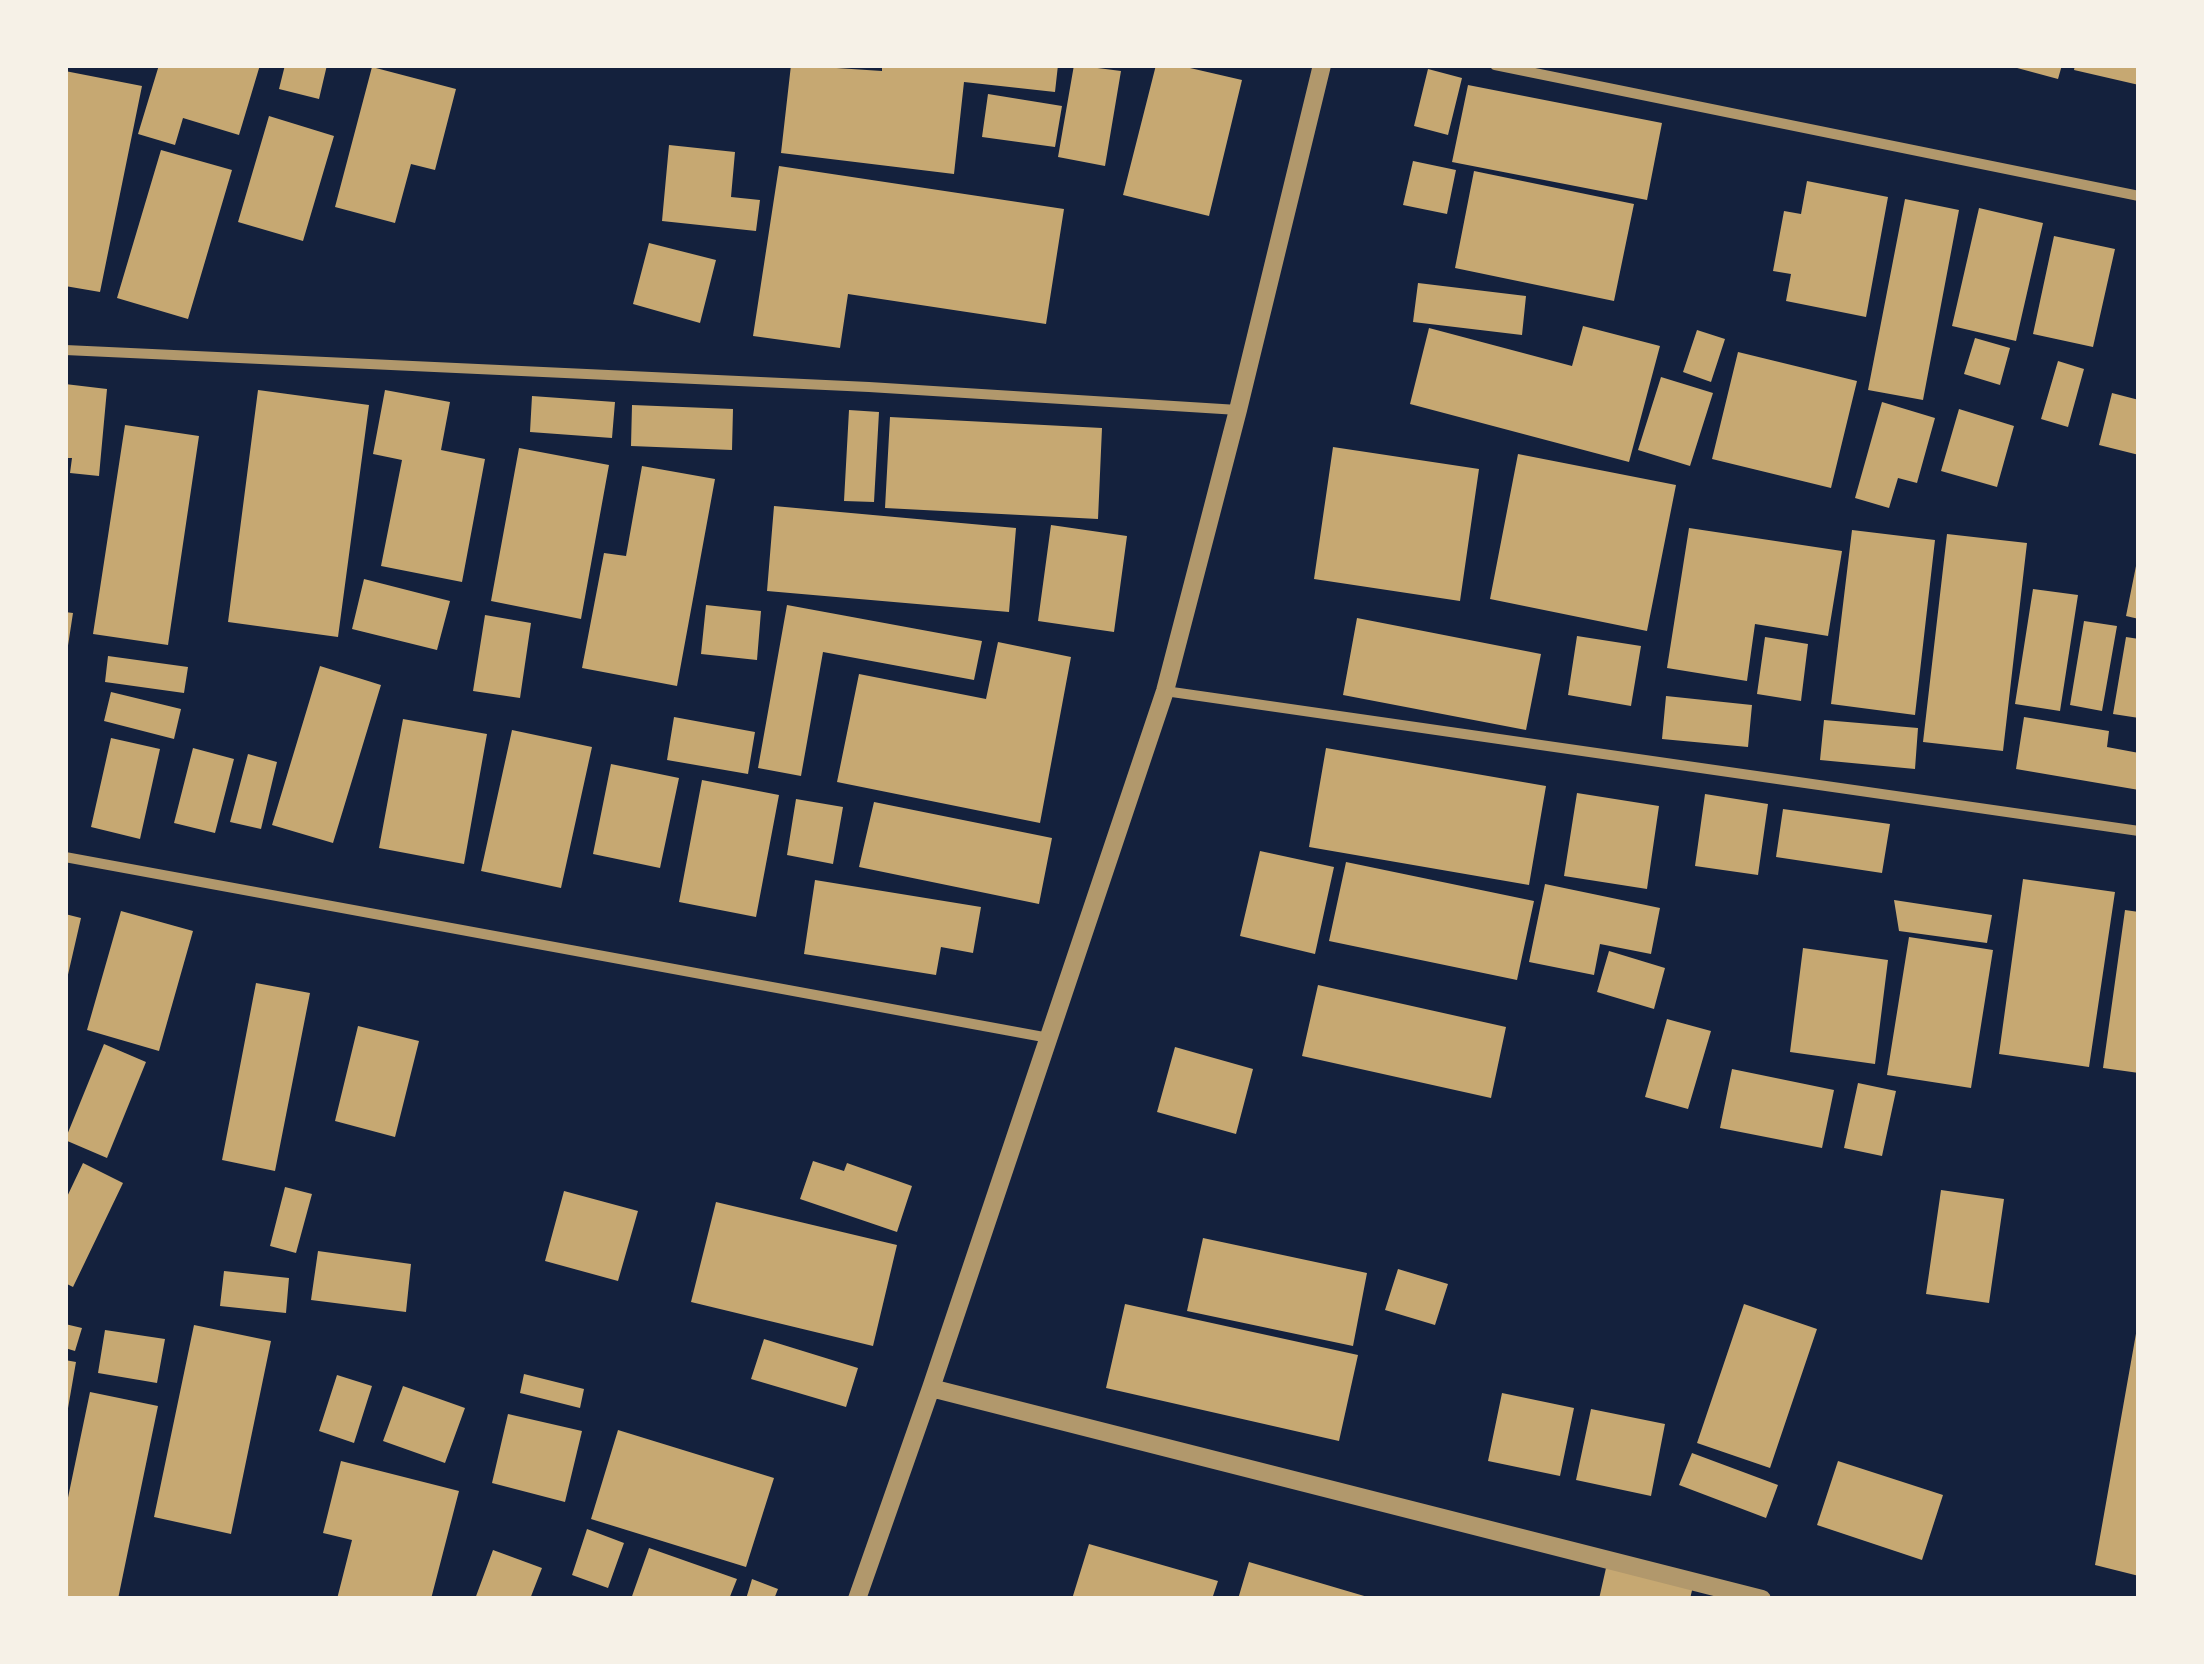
<!DOCTYPE html>
<html>
<head>
<meta charset="utf-8">
<style>
  body { margin:0 }
  #map { position:relative; width:2204px; height:1664px; overflow:hidden; background:#14213d; font-family:"Fira Sans Condensed",sans-serif }
  canvas { display:block }
  .frame { position:absolute; inset:0; border:68px solid #f6f1e7; pointer-events:none }
</style>
</head>
<body>
<div id="map">
<canvas width="2204" height="1664"></canvas>
<div class="frame"></div>
</div>
<script>
const g = document.querySelector('canvas').getContext('2d');
g.lineJoin = 'round';
function paint(path, color) { g.fillStyle = color; g.fill(path, 'evenodd'); }
const toPath = rows => new Path2D(rows.map(r => 'M' + r).join(''));
function stroke(path, color, width, dash) { g.strokeStyle = color; g.lineWidth = width; g.lineCap = dash ? 'butt' : 'round'; g.setLineDash(dash || []); g.stroke(path); }
paint(toPath([
  [159,65,260,65,239,135,183,118,175,145,138,134],
  [285,65,327,65,319,99,279,89],
  [791,65,882,71,882,65,1058,65,1055,92,964,82,954,174,781,153],
  [1074,65,1121,71,1105,166,1058,157],
  [1156,65,1177,65,1242,80,1209,216,1123,195],
  [2006,65,2062,65,2058,79],
  [2075,65,2139,65,2139,85,2074,70],
  [372,67,456,89,435,170,411,164,395,223,335,207],
  [1428,69,1462,78,1448,135,1414,126],
  [65,71,142,86,100,292,65,286],
  [1468,85,1662,123,1647,200,1452,162],
  [988,94,1062,106,1055,147,982,137],
  [269,116,334,136,303,241,238,222],
  [669,145,735,152,731,197,760,200,756,231,662,221],
  [161,150,232,170,188,319,117,298],
  [1413,161,1456,170,1447,214,1403,205],
  [779,166,1064,209,1046,324,848,294,840,348,753,336],
  [1474,171,1634,204,1614,301,1455,268],
  [1807,181,1888,197,1866,317,1786,301,1791,274,1773,271,1784,211,1801,214],
  [1905,199,1959,210,1923,400,1868,390],
  [1979,208,2043,223,2016,341,1952,326],
  [2054,236,2115,249,2093,347,2033,334],
  [649,243,716,260,700,323,633,304],
  [1418,283,1526,296,1522,335,1413,322],
  [1583,326,1660,346,1629,462,1410,404,1429,328,1572,366],
  [1697,330,1725,339,1711,382,1683,372],
  [1975,338,2010,348,2000,385,1964,374],
  [1738,352,1857,381,1831,488,1712,459],
  [2058,361,2084,369,2068,427,2041,419],
  [1661,377,1713,393,1690,466,1638,450],
  [65,384,107,389,99,476,70,473,72,458,65,458],
  [258,390,369,405,338,637,228,622],
  [385,390,450,402,441,450,485,459,462,582,381,566,402,460,373,454],
  [2112,393,2139,400,2139,455,2099,445],
  [532,396,615,402,612,438,530,432],
  [1882,402,1935,418,1917,483,1898,478,1889,508,1855,498],
  [632,405,733,409,732,450,631,446],
  [1959,409,2014,426,1997,487,1941,471],
  [849,410,879,412,874,502,844,501],
  [890,417,1102,428,1098,519,885,508],
  [125,425,199,436,168,645,93,634],
  [1333,447,1479,469,1460,601,1314,579],
  [519,448,609,465,581,619,491,601],
  [1518,454,1676,485,1647,631,1490,599],
  [642,466,715,479,677,686,582,668,604,553,626,556],
  [774,506,1016,528,1009,612,767,591],
  [1051,525,1127,536,1114,632,1038,621],
  [1689,528,1842,551,1828,636,1755,624,1747,681,1667,668],
  [1852,530,1935,540,1915,715,1831,704],
  [1947,534,2027,543,2003,751,1923,742],
  [2137,561,2139,561,2139,619,2126,616],
  [364,579,450,601,437,650,352,629],
  [2033,589,2078,595,2060,711,2015,704],
  [706,605,761,611,757,660,701,654],
  [787,605,982,641,974,680,823,652,801,776,758,768],
  [65,612,73,613,67,652,65,652],
  [485,615,531,623,520,698,473,691],
  [1357,618,1541,654,1526,730,1343,695],
  [2084,621,2117,626,2102,711,2070,705],
  [1577,636,1641,646,1631,706,1568,695],
  [1765,637,1808,644,1801,701,1757,694],
  [2126,637,2139,639,2139,718,2113,714],
  [998,642,1071,657,1040,823,837,782,859,674,986,699],
  [108,656,188,667,184,693,105,682],
  [320,666,381,685,333,843,272,825],
  [111,692,181,709,174,739,104,721],
  [1666,696,1752,705,1748,747,1662,739],
  [674,717,755,732,748,774,667,760],
  [2024,717,2109,731,2107,747,2139,753,2139,790,2016,769],
  [403,719,487,734,464,864,379,848],
  [1824,720,1918,728,1915,769,1820,760],
  [512,730,592,747,561,888,481,871],
  [111,738,160,749,140,839,91,827],
  [193,748,234,759,215,833,174,823],
  [1326,748,1546,786,1529,885,1309,847],
  [248,754,277,762,261,829,230,822],
  [611,764,679,778,660,868,593,854],
  [702,780,779,795,756,917,679,902],
  [1577,793,1659,806,1647,889,1564,876],
  [1705,794,1768,804,1758,875,1695,866],
  [796,799,843,807,833,864,787,855],
  [874,802,1052,838,1039,904,859,867],
  [1783,809,1890,824,1882,873,1776,857],
  [1260,851,1334,867,1315,954,1240,936],
  [1346,862,1534,901,1517,980,1329,941],
  [2023,879,2115,892,2089,1067,1999,1054],
  [815,880,981,907,973,953,941,947,936,975,804,954],
  [1545,884,1660,908,1651,954,1600,944,1594,975,1529,962],
  [1894,900,1992,915,1987,943,1899,931],
  [2125,910,2139,912,2139,1073,2103,1068],
  [121,911,193,931,159,1051,87,1030],
  [65,914,81,918,67,979,65,979],
  [1909,937,1993,950,1971,1088,1887,1075],
  [1803,948,1888,960,1875,1064,1790,1052],
  [1609,951,1665,968,1654,1009,1597,992],
  [256,983,310,993,275,1171,222,1160],
  [1318,985,1506,1027,1491,1098,1302,1056],
  [1667,1019,1711,1031,1688,1109,1645,1097],
  [358,1026,419,1041,395,1137,335,1121],
  [104,1044,146,1062,107,1158,65,1140],
  [1175,1047,1253,1069,1236,1134,1157,1112],
  [1732,1069,1834,1090,1822,1148,1720,1128],
  [1858,1083,1896,1091,1882,1156,1844,1148],
  [813,1161,844,1171,847,1163,912,1186,897,1232,800,1199],
  [83,1163,123,1183,73,1287,65,1283,65,1201],
  [285,1187,312,1194,296,1253,270,1246],
  [1941,1190,2004,1199,1989,1303,1926,1294],
  [564,1191,638,1211,618,1281,545,1261],
  [716,1202,897,1245,873,1346,691,1302],
  [1203,1238,1367,1273,1353,1346,1187,1311],
  [318,1251,411,1264,406,1312,311,1300],
  [1398,1269,1448,1284,1435,1325,1385,1310],
  [224,1271,289,1278,286,1313,220,1306],
  [1125,1304,1358,1355,1339,1441,1106,1388],
  [1744,1304,1817,1329,1770,1468,1697,1443],
  [65,1324,82,1328,75,1351,65,1348],
  [194,1325,271,1341,231,1534,154,1517],
  [2137,1328,2139,1328,2139,1576,2095,1565],
  [105,1330,165,1339,157,1383,98,1373],
  [764,1339,858,1368,846,1407,751,1379],
  [65,1360,76,1362,67,1414,65,1414],
  [524,1374,584,1389,580,1408,520,1393],
  [337,1375,372,1386,354,1443,319,1431],
  [403,1386,465,1408,445,1463,383,1441],
  [90,1392,158,1406,118,1599,65,1596,65,1512],
  [1502,1393,1574,1408,1560,1476,1488,1461],
  [1591,1409,1665,1424,1651,1496,1576,1480],
  [508,1414,582,1431,565,1502,492,1483],
  [618,1430,774,1478,746,1567,591,1519],
  [1692,1453,1778,1485,1766,1518,1679,1485],
  [341,1461,459,1491,431,1599,337,1599,352,1540,323,1533],
  [1838,1461,1943,1495,1922,1560,1817,1525],
  [587,1529,624,1543,608,1588,572,1575],
  [1089,1544,1218,1581,1212,1599,1072,1599],
  [649,1548,737,1579,729,1599,631,1599],
  [493,1550,542,1568,530,1599,475,1599],
  [1249,1562,1371,1598,1371,1599,1238,1599],
  [1606,1568,1693,1586,1690,1599,1599,1599],
  [752,1579,778,1589,774,1599,746,1599]
]), '#c6a872');
stroke(toPath([
  [1495,65,2139,196],
  [65,350,869,387,1238,410],
  [1165,691,2139,831],
  [65,857,1049,1038]
]), '#b1986c', 10);
stroke(toPath([
  [931,1388,1762,1599],
  [857,1599,931,1388,1165,691,1238,410,1322,65]
]), '#b1986c', 18);
</script>
</body>
</html>
